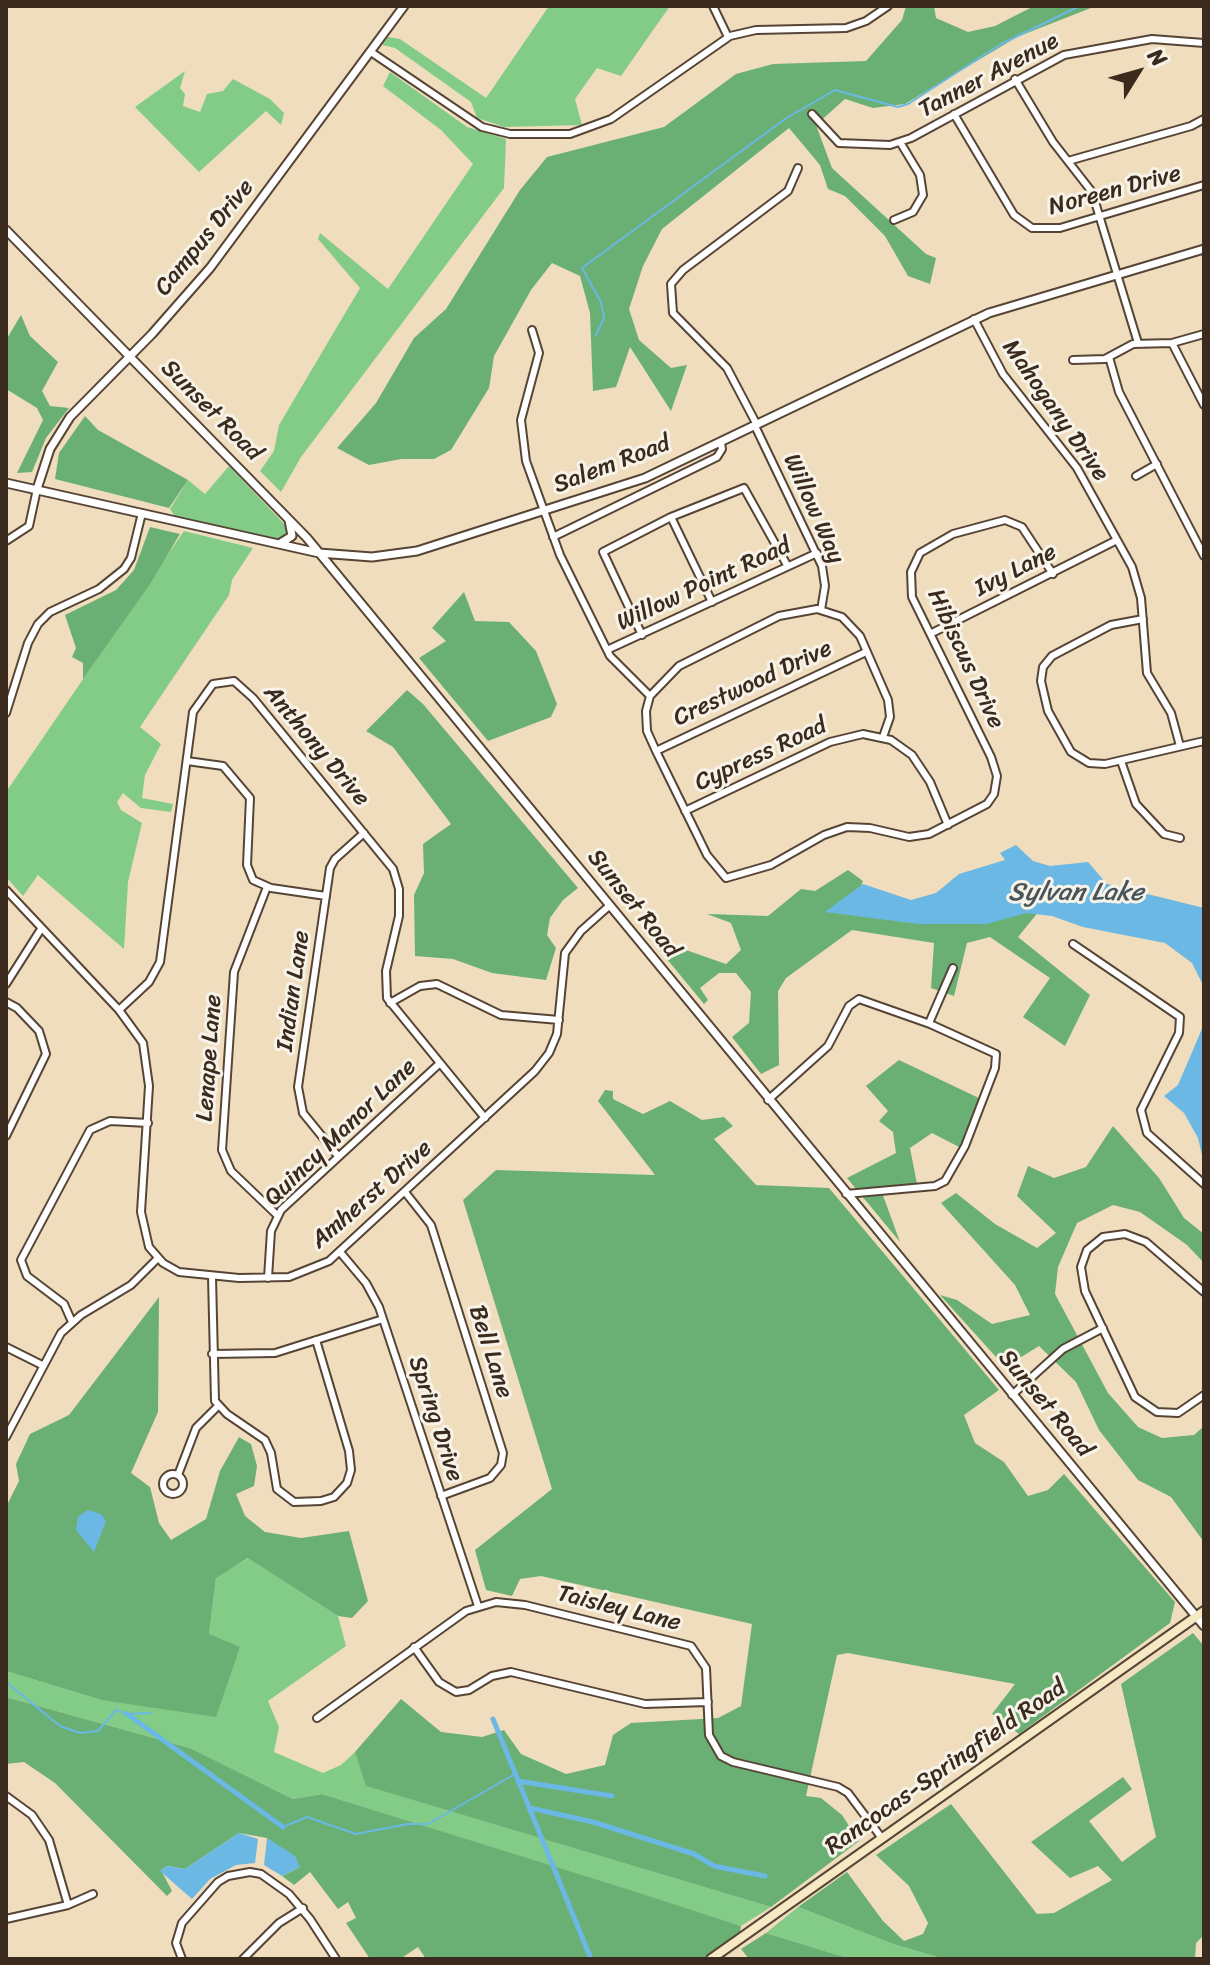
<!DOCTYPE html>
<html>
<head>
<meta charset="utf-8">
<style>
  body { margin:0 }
  #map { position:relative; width:1210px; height:1965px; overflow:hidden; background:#f0ddbd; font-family:Sriracha,sans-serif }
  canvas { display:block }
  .frame { position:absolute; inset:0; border:8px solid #3b2a1e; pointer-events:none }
  .north { position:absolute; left:1098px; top:32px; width:80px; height:80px; -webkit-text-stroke:6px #f7f3e8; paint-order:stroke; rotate:53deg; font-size:22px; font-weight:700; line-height:32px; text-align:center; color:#3b2a1e }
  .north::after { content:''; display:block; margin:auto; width:28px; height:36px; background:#3b2a1e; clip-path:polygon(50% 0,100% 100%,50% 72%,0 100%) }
</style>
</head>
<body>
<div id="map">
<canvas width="1210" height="1965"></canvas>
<div class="frame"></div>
<div class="north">N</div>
</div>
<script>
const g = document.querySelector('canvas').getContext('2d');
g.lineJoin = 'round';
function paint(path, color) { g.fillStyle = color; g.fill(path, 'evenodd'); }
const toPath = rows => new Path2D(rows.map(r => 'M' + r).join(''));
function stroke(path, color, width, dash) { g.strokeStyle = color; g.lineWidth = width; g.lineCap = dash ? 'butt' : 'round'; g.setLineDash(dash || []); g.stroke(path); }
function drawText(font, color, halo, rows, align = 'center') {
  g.font = font + ' Sriracha,sans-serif'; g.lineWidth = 6; g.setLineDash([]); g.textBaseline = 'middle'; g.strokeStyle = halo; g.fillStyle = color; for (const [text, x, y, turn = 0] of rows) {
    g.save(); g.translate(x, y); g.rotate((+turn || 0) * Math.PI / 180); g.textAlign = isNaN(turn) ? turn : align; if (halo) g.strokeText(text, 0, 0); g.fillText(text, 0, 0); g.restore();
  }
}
paint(toPath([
  [549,6,670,6,621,76,597,68,575,99,582,125,504,127,477,118,471,102,395,48,382,45,388,37,400,39,486,98],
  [185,71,180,88,185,94,183,106,200,112,207,94,223,91,233,79,270,99,284,113,281,125,266,111,199,172,135,107],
  [390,72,467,127,506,139,504,188,301,457,281,492,260,471,274,451,279,425,360,288,318,239,320,233,388,289,473,164,441,130,383,86],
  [229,466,289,529,282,540,176,518,170,509,188,480,205,494],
  [184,531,253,548,232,580,229,595,140,727,161,744,145,775,142,798,173,804,171,812,141,808,123,793,117,802,121,810,142,823,128,882,124,949,38,875,23,896,6,877,6,792],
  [249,1558,338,1616,346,1646,268,1701,279,1727,274,1752,323,1773,341,1765,355,1752,367,1786,771,1907,741,1926,322,1794,293,1799,190,1748,6,1697,6,1671,101,1700,209,1634,216,1577],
  [798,1907,893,1944,944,1959,851,1959,766,1933]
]), '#83cc88');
paint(toPath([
  [906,6,934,6,936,18,968,32,995,26,1034,6,1096,6,1017,37,905,104,873,108,845,99,816,125,832,168,926,254,936,258,930,284,908,276,885,236,845,196,828,189,820,165,789,128,662,229,643,266,629,309,639,340,671,368,687,365,671,411,630,347,616,387,593,391,590,313,580,276,552,263,531,290,494,356,489,388,451,450,434,459,401,459,369,465,337,448,376,403,414,338,446,309,520,190,547,157,664,127,736,74,773,64,866,61,902,20],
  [21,315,30,336,58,362,42,391,50,406,69,408,46,438,32,472,17,473,43,420,37,408,6,389,6,340],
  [85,416,98,430,188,480,169,508,55,479,59,453],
  [150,527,180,534,150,584,83,679,83,663,72,657,76,648,65,615,116,590,134,570],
  [464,592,475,621,509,622,536,651,557,704,551,717,488,741,419,658,446,641,432,628],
  [407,690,423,704,578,888,563,900,550,918,547,935,556,948,546,980,492,973,453,959,415,956,414,895,424,873,423,844,451,824,393,747,366,731],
  [848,870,863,881,851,910,1040,910,1018,937,1090,995,1065,1046,1023,1017,1050,978,990,937,967,943,954,996,931,988,934,943,852,930,786,978,778,991,779,1065,761,1074,732,1037,749,1023,751,992,736,973,719,973,700,988,708,1000,704,1004,657,947,683,949,726,964,741,950,731,923,707,914,768,916,801,889,815,891],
  [899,1060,983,1100,963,1149,932,1133,910,1148,918,1189,881,1190,900,1242,847,1178,896,1153,893,1132,879,1121,888,1111,866,1086],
  [605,1090,613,1091,613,1099,643,1114,670,1101,702,1120,724,1117,733,1126,714,1139,756,1185,829,1188,999,1390,964,1415,975,1443,1004,1462,1028,1496,1048,1490,1064,1474,1175,1602,1170,1623,1019,1734,992,1714,1015,1684,848,1653,837,1655,806,1796,821,1798,842,1815,859,1841,771,1907,366,1786,355,1752,401,1699,441,1732,482,1737,504,1730,521,1754,566,1774,605,1765,613,1735,631,1723,718,1718,741,1706,752,1624,541,1576,520,1579,512,1596,486,1590,475,1550,552,1489,463,1200,496,1170,655,1175,598,1101],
  [1113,1126,1159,1178,1184,1218,1204,1234,1204,1263,1187,1245,1140,1212,1113,1205,1077,1223,1058,1267,1055,1294,1108,1393,1138,1427,1162,1438,1194,1435,1204,1426,1204,1542,1171,1497,1138,1480,1099,1430,1076,1382,1039,1346,1005,1367,940,1295,957,1300,992,1324,1030,1315,1015,1285,941,1203,956,1193,995,1224,1037,1248,1056,1233,1017,1196,1028,1166,1054,1178,1086,1167],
  [159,1297,158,1412,131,1473,150,1487,159,1523,171,1540,206,1519,220,1471,239,1437,251,1444,257,1466,254,1486,236,1494,245,1516,265,1532,301,1538,349,1531,368,1601,352,1618,338,1616,248,1558,216,1578,209,1634,240,1647,216,1717,101,1700,6,1671,6,1507,19,1481,16,1464,30,1434,69,1415],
  [1193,1633,1204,1646,1204,1935,1196,1943,1195,1959,944,1959,893,1944,798,1907,847,1872,883,1921,904,1941,923,1934,928,1923,909,1886,876,1855,951,1804,1037,1914,1054,1913,1112,1880,1098,1866,1070,1878,1031,1842,1123,1777,1132,1789,1089,1821,1122,1862,1156,1837,1121,1684],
  [6,1697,190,1748,293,1799,322,1794,633,1891,741,1926,740,1932,703,1959,426,1959,418,1947,400,1959,370,1959,346,1923,356,1918,348,1902,338,1909,310,1872,294,1885,282,1876,300,1867,267,1838,239,1833,185,1869,167,1866,161,1870,172,1891,167,1896,55,1783,24,1762,6,1764],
  [766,1933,851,1959,749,1959,741,1949]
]), '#6ab074');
paint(toPath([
  [1016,845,1033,861,1050,866,1088,862,1107,884,1204,908,1204,987,1192,963,1165,943,1083,927,1052,916,1026,913,987,924,918,924,825,912,863,884,911,900,936,893,959,874,1005,860,1000,853],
  [1204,1024,1204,1164,1198,1138,1184,1113,1164,1096,1178,1085],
  [88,1510,101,1514,106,1521,94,1552,76,1530,78,1517],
  [239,1833,258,1839,255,1863,236,1865,210,1879,192,1899,160,1871,167,1866,185,1869],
  [267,1838,295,1856,300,1867,282,1876,264,1865]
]), '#6bb8e5');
stroke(toPath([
  [596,335,604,318,601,302,582,268,785,119,835,90,898,107,908,104,1001,44,1080,6],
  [6,1682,60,1726,80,1733,98,1731,116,1710,127,1714,151,1713],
  [283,1827,307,1817,356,1834,408,1824,428,1824,515,1774]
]), '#6bb8e5', 2);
stroke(toPath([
  [127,1714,283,1827],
  [493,1719,591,1959],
  [518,1781,612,1796],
  [530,1808,593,1822,694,1854,714,1866,765,1876]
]), '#6bb8e5', 5);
const minor = toPath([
  [713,6,728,37],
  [371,52,482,127,510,134,570,134,611,119,730,36,756,30,846,28,866,21,888,6],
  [1015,79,1053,142,1092,192,1138,343],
  [812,114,839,143,890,145,911,138,1064,55,1152,39,1204,43],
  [954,114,1014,215,1032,228,1060,228,1204,185],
  [1068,161,1191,126,1204,119],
  [894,220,913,212,923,195,920,175,900,142],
  [974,319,1003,374,1077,468,1132,567,1141,598,1147,673,1171,713,1180,746],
  [532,330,539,353,521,420,526,461,560,555,610,656,650,696],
  [1172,343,1204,405],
  [1109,357,1119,392,1204,556],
  [1073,360,1105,359,1133,344,1172,343,1204,334],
  [757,425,727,368,673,313,671,284,683,270,788,191,798,168],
  [755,426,822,566,825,586,821,610],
  [1136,476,1157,464],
  [671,517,712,602],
  [553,537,717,457,722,449,721,443],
  [6,541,29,526,37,489],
  [1143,619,1111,625,1052,656,1043,667,1041,681,1048,711,1071,752,1089,763,1105,764,1204,741],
  [932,633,1117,540],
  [642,635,603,552,671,517,744,488,787,565],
  [607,650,817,553],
  [6,713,28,643,38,624,50,612,99,589,124,569,131,558,142,513],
  [883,737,890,717,888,700,860,636,842,617,817,609,779,616,679,666,650,696,646,711,647,731,656,751,707,855,726,878,771,865,824,835,847,827,870,828,909,837,929,834,987,804,994,794,997,776,991,757,912,597,911,572,920,553,953,534,1005,520,1022,527,1053,574],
  [656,751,866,652],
  [187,761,223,766,250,798,247,865,253,880,271,888,326,896],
  [1121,761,1136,804,1164,834,1180,838],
  [685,811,830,742,863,734,891,740,912,755,930,782,948,825],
  [267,887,234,972,222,1150,231,1171,277,1215],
  [6,890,119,1010,143,1043,149,1086,141,1212,149,1247,163,1263,179,1272,239,1278,289,1277,329,1261,535,1071,549,1053,557,1034,565,953,581,931,609,906],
  [1073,944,1180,1017,1179,1033,1141,1110,1147,1133,1204,1184],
  [6,984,41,929],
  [6,1002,17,1008,39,1031,46,1054,6,1136],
  [390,1003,420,986,437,984,501,1015,559,1020],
  [119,1010,149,982,160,962,193,712,213,684,234,681,253,698,393,869,399,889,399,916,386,971,387,998,485,1118],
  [929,1023,953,968],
  [768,1100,828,1046,849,1006,859,999,930,1024,996,1054,995,1068,965,1146,945,1181,935,1186,846,1194],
  [338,1156,303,1113,298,1087,330,868,335,859,364,833],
  [405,1192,431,1225,503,1453,501,1465,490,1478,441,1496],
  [340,1252,366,1283,379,1307,478,1606],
  [212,1277,215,1401,227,1414,265,1440,271,1453,277,1489,294,1502,321,1501,334,1497,347,1483,351,1470,349,1451,316,1340],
  [268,1278,271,1231,281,1210,439,1064],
  [1204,1292,1146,1242,1125,1234,1103,1237,1087,1250,1081,1267,1085,1291,1135,1397,1157,1412,1178,1413,1204,1395],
  [72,1322,64,1304,27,1276,21,1260,90,1130,110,1121,148,1123],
  [6,1347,42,1365],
  [212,1354,275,1353,383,1319],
  [1012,1395,1063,1349,1103,1328],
  [6,1437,61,1333,81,1315,131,1285,158,1258],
  '163 1484a10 10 0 1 1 20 0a10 10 0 1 1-20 0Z',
  [178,1475,196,1428,218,1406],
  [414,1647,439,1682,456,1692,469,1690,492,1676,511,1672,645,1704,708,1702],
  [317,1718,466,1611,496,1602,525,1605,691,1646,706,1668,709,1735,721,1756,733,1762,838,1787,848,1793,881,1837],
  [6,1796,32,1815,49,1840,68,1905],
  [6,1919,68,1905,93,1894],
  [182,1959,176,1943,182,1923,218,1882,228,1876,250,1872,261,1874,289,1894,310,1919,336,1959],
  [243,1959,279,1923,303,1908]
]);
const tertiary = toPath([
  [6,230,307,538,1204,1626],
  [6,483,319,553,372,557,417,551,645,478,989,313,1204,249],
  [37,489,50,449,70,417,152,334,210,268,404,6],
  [279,544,292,536,289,520]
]);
const secondary = toPath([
  [711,1959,1204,1611]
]);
stroke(minor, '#564536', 10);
stroke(tertiary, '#564536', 11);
stroke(secondary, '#564536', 12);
stroke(minor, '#fff', 6);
stroke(tertiary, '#fff', 7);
stroke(secondary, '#f6e9c3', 8);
drawText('24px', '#3b2a1e', '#f7f3e8', [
  ["Tanner Avenue",989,76,-28],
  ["Noreen Drive",1115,191,-15],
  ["Campus Drive",205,238,-51],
  ["Sunset Road",211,411,45],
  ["Mahogany Drive",1055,411,55],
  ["Salem Road",612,465,-21],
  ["Willow Way",813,509,66],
  ["Ivy Lane",1016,571,-27],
  ["Willow Point Road",704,585,-25],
  ["Hibiscus Drive",965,659,65],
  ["Crestwood Drive",753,684,-25],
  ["Anthony Drive",316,746,50],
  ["Cypress Road",761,755,-25],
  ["Sunset Road",633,904,51],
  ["Indian Lane",294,991,-82],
  ["Lenape Lane",210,1058,-86],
  ["Quincy Manor Lane",341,1133,-44],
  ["Amherst Drive",372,1195,-41],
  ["Bell Lane",490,1352,72],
  ["Sunset Road",1045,1404,50],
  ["Spring Drive",435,1419,72],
  ["Taisley Lane",619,1609,14],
  ["Rancocas-Springfield Road",946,1768,-35]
]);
drawText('italic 26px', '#49555a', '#f7f3e8', [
  ["Sylvan Lake",1076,893]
]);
</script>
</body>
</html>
